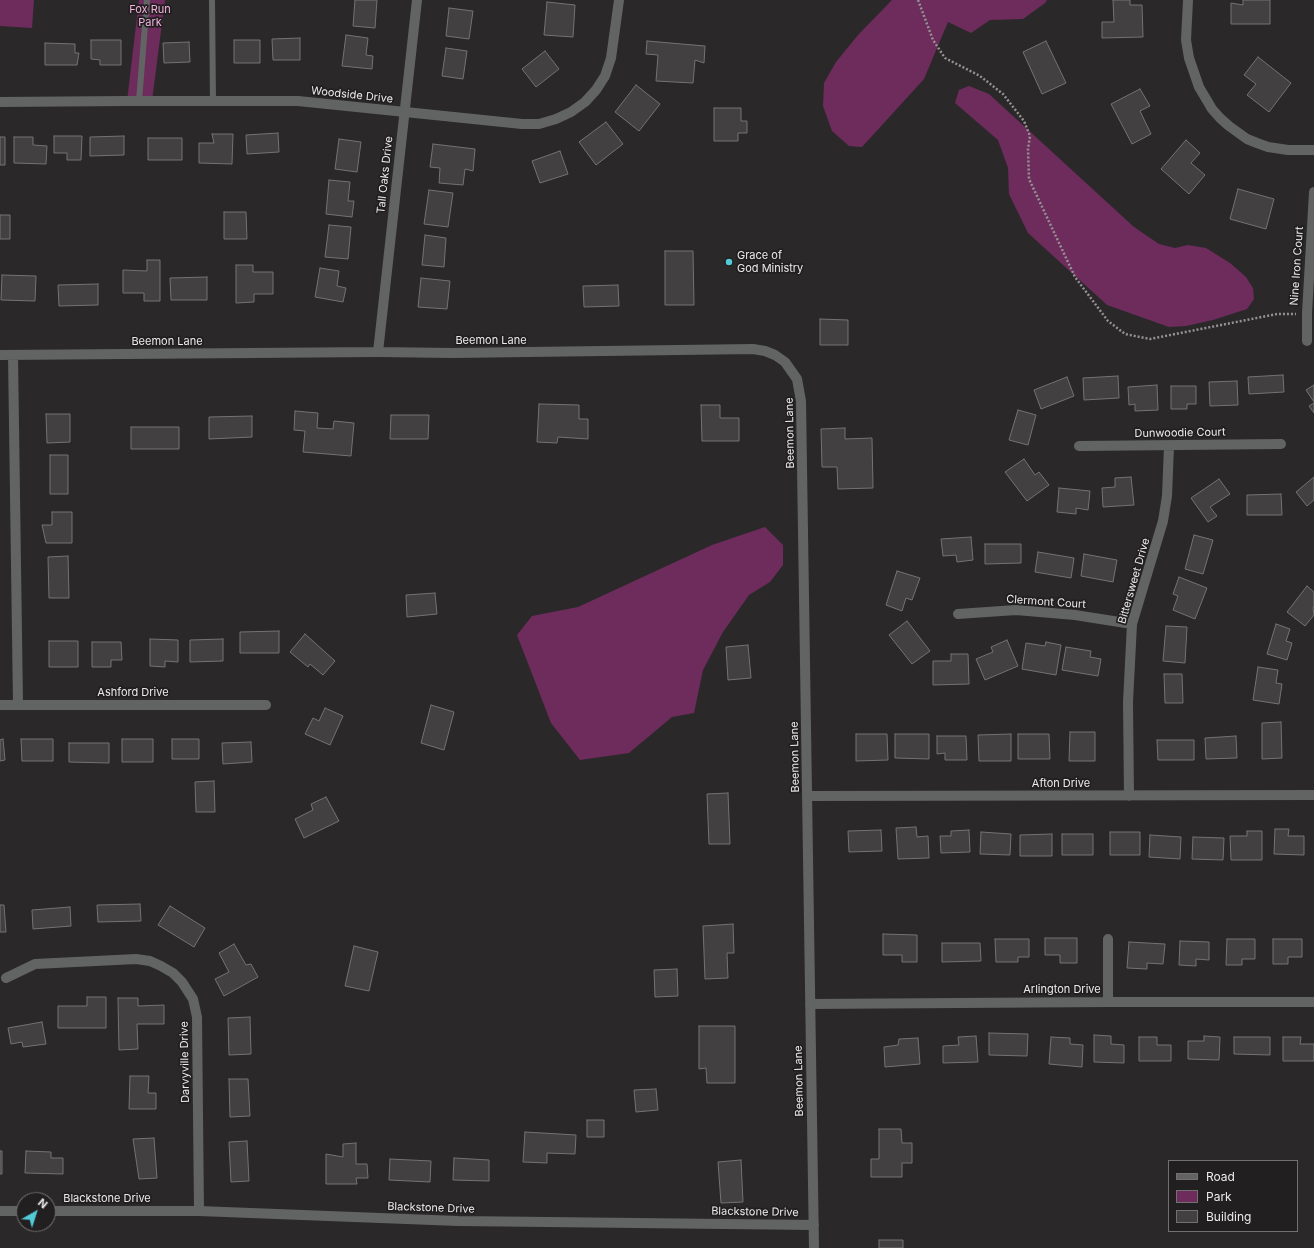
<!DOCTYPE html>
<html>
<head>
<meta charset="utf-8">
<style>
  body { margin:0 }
  #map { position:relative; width:1314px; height:1248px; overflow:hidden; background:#2b282a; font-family:Inter,sans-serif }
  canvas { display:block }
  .legend { position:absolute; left:1168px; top:1160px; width:130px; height:72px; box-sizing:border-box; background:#211f20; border:1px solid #727071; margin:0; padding:5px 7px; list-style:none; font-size:12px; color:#eceaeb }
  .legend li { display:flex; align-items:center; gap:8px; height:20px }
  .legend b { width:20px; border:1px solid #727071 }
  .north { position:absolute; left:16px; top:1192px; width:40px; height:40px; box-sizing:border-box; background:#211f20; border:1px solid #727071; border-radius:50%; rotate:39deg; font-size:11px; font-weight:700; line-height:16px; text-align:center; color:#eceaeb }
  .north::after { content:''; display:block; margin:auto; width:14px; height:18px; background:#52cbd7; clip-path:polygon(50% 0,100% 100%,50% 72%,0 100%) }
</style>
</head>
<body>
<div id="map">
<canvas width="1314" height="1248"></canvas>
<ul class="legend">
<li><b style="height:5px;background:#626464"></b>Road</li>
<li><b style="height:11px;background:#6d2c5c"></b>Park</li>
<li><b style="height:11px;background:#434042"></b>Building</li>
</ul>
<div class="north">N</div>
</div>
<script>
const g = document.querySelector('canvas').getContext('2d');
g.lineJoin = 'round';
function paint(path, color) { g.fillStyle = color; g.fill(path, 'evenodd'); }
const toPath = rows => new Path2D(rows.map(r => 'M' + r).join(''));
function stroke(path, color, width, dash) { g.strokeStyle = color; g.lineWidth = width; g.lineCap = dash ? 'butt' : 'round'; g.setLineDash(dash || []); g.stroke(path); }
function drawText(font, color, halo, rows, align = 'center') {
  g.font = font + ' Inter,sans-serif'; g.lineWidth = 3.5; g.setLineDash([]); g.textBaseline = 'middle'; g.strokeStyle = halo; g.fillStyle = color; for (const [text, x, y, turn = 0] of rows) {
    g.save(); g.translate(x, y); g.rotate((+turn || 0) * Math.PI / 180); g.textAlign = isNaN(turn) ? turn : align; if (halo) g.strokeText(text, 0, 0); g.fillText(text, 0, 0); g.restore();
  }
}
paint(toPath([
  [0,0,34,0,32,28,0,26],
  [139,0,165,0,152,101,127,101],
  [892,0,1047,0,1045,3,1023,19,990,20,971,33,948,22,924,79,862,147,849,146,832,131,823,106,824,83,836,62,858,35],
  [969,86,989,94,1134,227,1159,244,1175,248,1188,245,1206,248,1230,263,1246,277,1253,288,1254,299,1247,309,1213,320,1186,326,1169,327,1107,305,1028,233,1009,194,1008,168,998,140,955,103,959,90],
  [765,527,783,545,783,565,770,582,749,595,723,632,703,670,694,713,672,717,629,753,580,760,551,723,517,635,532,616,578,607,712,545]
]), '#6d2c5c');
const building = toPath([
  [355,0,377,0,375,28,353,26,355,0],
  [1113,0,1130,0,1130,5,1142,5,1143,37,1102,38,1102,22,1114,22,1113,0],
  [1243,0,1270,0,1270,24,1231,24,1231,3,1243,5,1243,0],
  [547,2,575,5,573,37,544,35,547,2],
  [449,8,473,11,469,39,446,36,449,8],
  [346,35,368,38,366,55,373,56,372,69,342,66,346,35],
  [300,38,300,60,273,60,272,39,300,38],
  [91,40,121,40,121,65,100,65,100,60,91,59,91,40],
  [234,40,260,40,260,63,234,63,234,40],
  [647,41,705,46,704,63,695,60,693,83,656,81,658,55,646,54,647,41],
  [1046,41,1066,83,1042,94,1023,52,1046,41],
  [189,42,190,62,164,63,163,43,189,42],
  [45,43,75,44,75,53,79,53,77,65,45,65,45,43],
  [446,48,467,51,463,79,442,76,446,48],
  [545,51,559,69,536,87,522,69,545,51],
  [1258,57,1291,83,1269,112,1247,95,1256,84,1244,75,1258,57],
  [636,85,660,104,639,131,615,112,636,85],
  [1140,89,1150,106,1140,111,1151,134,1132,144,1111,104,1140,89],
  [714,108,741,108,741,121,747,121,747,133,738,133,738,141,714,141,714,108],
  [606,122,623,144,596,165,579,142,606,122],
  [278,133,279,152,247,154,246,135,278,133],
  [212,134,233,134,232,164,199,163,199,143,214,143,212,134],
  [54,136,82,136,81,160,67,160,67,153,54,153,54,136],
  [124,136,124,155,90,156,90,137,124,136],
  [0,137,5,137,5,165,0,165,0,137],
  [14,137,33,137,33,145,47,146,46,164,14,163,14,137],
  [148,138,182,138,182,160,148,160,148,138],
  [339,139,361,142,357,172,335,169,339,139],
  [1186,140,1200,153,1191,163,1205,175,1189,194,1161,169,1186,140],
  [433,144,475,149,473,171,465,169,463,185,439,183,440,168,430,167,433,144],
  [560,151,568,174,540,183,532,161,560,151],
  [329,180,350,182,348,201,354,201,352,217,326,214,329,180],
  [1238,189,1274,199,1266,229,1230,219,1238,189],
  [429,190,453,193,448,227,424,224,429,190],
  [224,212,246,212,247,239,224,239,224,212],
  [0,215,10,215,10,239,0,239,0,215],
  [329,225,351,227,348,259,325,257,329,225],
  [425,235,446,238,444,267,422,265,425,235],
  [665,251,693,251,694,305,665,305,665,251],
  [147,260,160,260,160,301,144,301,144,293,123,293,123,270,147,271,147,260],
  [236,265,253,265,253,272,273,272,273,294,254,294,254,302,236,303,236,265],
  [320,268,339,271,337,286,346,288,343,302,315,297,320,268],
  [2,275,36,276,35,301,1,300,2,275],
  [207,277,207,300,171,300,170,278,207,277],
  [421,278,450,281,447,309,418,307,421,278],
  [98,284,98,305,59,306,58,285,98,284],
  [618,285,619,306,584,307,583,286,618,285],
  [820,319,848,320,848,345,820,345,820,319],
  [1283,375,1284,392,1249,394,1248,377,1283,375],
  [1118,376,1119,398,1084,400,1083,378,1118,376],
  [1067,377,1074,396,1041,409,1034,390,1067,377],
  [1237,381,1238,405,1210,406,1209,382,1237,381],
  [1157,385,1158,410,1135,411,1135,404,1129,405,1128,387,1157,385],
  [1314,385,1314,402,1306,390,1314,385],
  [1171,386,1196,386,1196,404,1187,404,1187,409,1171,409,1171,386],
  [1314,403,1314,413,1309,406,1314,403],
  [539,404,579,405,579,419,588,419,588,439,558,437,557,443,537,442,539,404],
  [701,405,720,405,720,418,739,418,739,441,702,441,701,405],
  [1018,410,1036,415,1028,445,1009,440,1018,410],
  [295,411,318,413,317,428,333,429,334,421,354,423,351,456,303,452,305,431,294,430,295,411],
  [46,414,70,414,70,442,47,443,46,414],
  [391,415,429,415,428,439,390,439,391,415],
  [252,416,252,437,209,439,209,417,252,416],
  [131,427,179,427,179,449,131,449,131,427],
  [845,428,845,439,872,438,873,488,838,489,837,467,822,467,821,429,845,428],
  [50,455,68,455,68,494,50,494,50,455],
  [1024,459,1035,475,1039,472,1049,485,1027,501,1005,472,1024,459],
  [1131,477,1134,505,1103,507,1102,488,1115,487,1115,478,1131,477],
  [1314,477,1314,500,1307,506,1296,492,1314,477],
  [1219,479,1230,494,1210,507,1217,516,1208,522,1191,498,1219,479],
  [1059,488,1090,491,1088,510,1076,508,1076,514,1057,512,1059,488],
  [1281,494,1282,515,1247,515,1247,495,1281,494],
  [52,512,72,512,72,543,46,543,42,525,52,525,52,512],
  [1194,535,1213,540,1203,574,1185,569,1194,535],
  [971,537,973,560,957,562,956,555,943,556,941,539,971,537],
  [985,544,1021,544,1021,563,985,564,985,544],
  [1038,552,1074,558,1071,578,1035,572,1038,552],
  [1084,554,1117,560,1113,582,1081,576,1084,554],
  [68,556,69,598,49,598,48,557,68,556],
  [897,571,920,578,912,600,906,598,902,611,886,605,897,571],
  [1179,577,1207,588,1195,619,1173,610,1178,596,1173,594,1179,577],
  [1307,586,1314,592,1314,606,1313,608,1314,615,1305,626,1287,612,1307,586],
  [435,593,437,614,407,617,406,595,435,593],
  [907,621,930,651,912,664,889,635,907,621],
  [1276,624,1290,629,1286,641,1292,643,1287,660,1267,654,1276,624],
  [1166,626,1187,627,1185,663,1163,661,1166,626],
  [279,631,279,653,240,653,240,632,279,631],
  [305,634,335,661,323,675,310,664,308,667,290,652,305,634],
  [150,639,178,640,178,662,165,661,165,667,150,666,150,639],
  [223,639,223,661,190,662,190,640,223,639],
  [1007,640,1018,666,985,680,976,659,993,652,991,647,1007,640],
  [49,641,78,641,78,667,49,667,49,641],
  [92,642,121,642,122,660,111,660,111,667,92,667,92,642],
  [1046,642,1061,645,1056,675,1022,669,1026,643,1045,646,1046,642],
  [748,645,751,678,728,680,726,647,748,645],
  [1066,647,1091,651,1090,657,1101,659,1098,676,1062,670,1066,647],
  [951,654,968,654,969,684,933,685,933,661,951,661,951,654],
  [1258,667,1278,670,1276,683,1282,684,1279,704,1253,700,1258,667],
  [1164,674,1182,674,1183,703,1165,703,1164,674],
  [431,705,454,712,444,750,421,743,431,705],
  [325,708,343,716,330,745,305,734,313,718,319,721,325,708],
  [1281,722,1282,758,1262,759,1262,723,1281,722],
  [1070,732,1095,732,1095,761,1069,761,1070,732],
  [856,734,887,734,888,760,856,761,856,734],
  [895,734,929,734,929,759,895,758,895,734],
  [1011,734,1011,761,979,761,978,735,1011,734],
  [1018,734,1049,734,1050,759,1018,759,1018,734],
  [937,736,966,736,967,760,945,760,945,753,937,754,937,736],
  [1236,736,1237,758,1206,759,1205,738,1236,736],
  [3,739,5,760,0,761,0,740,3,739],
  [21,739,53,739,53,761,22,761,21,739],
  [122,739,153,739,153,762,122,762,122,739],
  [172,739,199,739,199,759,172,759,172,739],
  [1157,740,1194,740,1194,760,1158,760,1157,740],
  [251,742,252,762,223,764,222,743,251,742],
  [69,743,109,743,109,763,69,762,69,743],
  [214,781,215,812,196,812,195,782,214,781],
  [728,793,730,844,709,844,707,794,728,793],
  [326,797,339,821,304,838,295,819,313,810,311,804,326,797],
  [916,827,917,837,928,836,929,858,898,859,896,828,916,827],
  [1275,829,1289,829,1288,836,1304,836,1304,855,1274,854,1275,829],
  [881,830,882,851,849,852,848,831,881,830],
  [969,830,970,852,941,853,940,836,951,836,951,831,969,830],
  [1247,831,1262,831,1262,860,1231,860,1230,836,1247,836,1247,831],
  [981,832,1011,834,1010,855,980,854,981,832],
  [1110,832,1140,832,1140,855,1110,855,1110,832],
  [1052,834,1052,856,1020,856,1020,835,1052,834],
  [1062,834,1093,834,1093,855,1062,855,1062,834],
  [1150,835,1181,837,1180,859,1149,857,1150,835],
  [1193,837,1224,838,1223,860,1192,859,1193,837],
  [140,904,141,921,98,922,97,905,140,904],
  [0,905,4,905,6,932,0,932,0,905],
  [170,906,205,928,194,947,158,925,170,906],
  [70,907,71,926,33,929,32,910,70,907],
  [733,924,734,953,727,953,728,978,705,979,703,926,733,924],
  [883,934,917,935,917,962,902,962,902,955,883,955,883,934],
  [1045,938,1077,938,1077,963,1060,963,1060,955,1045,955,1045,938],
  [995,939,1029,939,1029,957,1018,957,1018,962,996,962,995,939],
  [1227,939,1255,939,1255,959,1242,959,1242,965,1226,965,1227,939],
  [1273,939,1302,939,1302,957,1288,957,1288,964,1273,964,1273,939],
  [1180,941,1209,942,1209,960,1196,959,1196,966,1179,965,1180,941],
  [1129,942,1165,944,1163,964,1147,963,1147,969,1127,968,1129,942],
  [942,943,980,943,981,961,942,962,942,943],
  [234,944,246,965,251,964,258,977,224,996,215,979,229,972,219,953,234,944],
  [354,946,378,952,369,991,345,986,354,946],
  [677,969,678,996,655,997,654,970,677,969],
  [87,997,106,997,106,1028,58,1028,58,1006,87,1006,87,997],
  [118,998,138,998,138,1006,164,1005,164,1024,137,1024,138,1049,119,1050,118,998],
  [250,1017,251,1054,229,1055,228,1018,250,1017],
  [42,1022,46,1044,23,1047,22,1042,11,1044,8,1028,42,1022],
  [699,1026,735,1026,735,1083,707,1083,706,1068,699,1069,699,1026],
  [989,1033,1028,1034,1027,1056,989,1055,989,1033],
  [1094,1035,1111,1036,1111,1044,1124,1045,1124,1063,1094,1062,1094,1035],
  [976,1036,978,1062,943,1063,943,1046,959,1045,958,1037,976,1036],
  [1204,1036,1220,1037,1219,1060,1188,1059,1188,1041,1204,1041,1204,1036],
  [1051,1037,1070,1038,1070,1044,1083,1045,1082,1067,1049,1064,1051,1037],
  [1139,1037,1157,1037,1157,1045,1171,1045,1171,1061,1139,1061,1139,1037],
  [1234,1037,1270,1037,1270,1055,1234,1054,1234,1037],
  [1283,1037,1301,1037,1300,1044,1314,1044,1314,1061,1283,1061,1283,1037],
  [918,1038,920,1064,885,1067,884,1047,898,1045,899,1039,918,1038],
  [130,1076,149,1076,148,1093,156,1093,156,1109,129,1109,130,1076],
  [229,1079,248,1079,250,1116,230,1117,229,1079],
  [656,1089,658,1110,636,1112,634,1090,656,1089],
  [587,1120,604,1120,604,1137,587,1137,587,1120],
  [879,1129,901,1129,902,1143,912,1143,912,1163,902,1163,902,1177,871,1177,871,1159,879,1159,879,1129],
  [525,1132,576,1135,575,1154,547,1153,547,1163,523,1162,525,1132],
  [154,1138,157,1178,139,1179,133,1139,154,1138],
  [247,1141,249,1181,231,1182,229,1142,247,1141],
  [356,1143,356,1164,367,1164,368,1178,356,1178,357,1184,326,1184,326,1154,343,1157,343,1144,356,1143],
  [0,1151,2,1151,2,1174,0,1174,0,1151],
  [26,1151,51,1152,51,1158,63,1158,63,1174,25,1173,26,1151],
  [454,1158,489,1160,489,1181,453,1180,454,1158],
  [390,1159,431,1161,430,1182,389,1180,390,1159],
  [741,1160,743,1202,721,1203,718,1162,741,1160],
  [879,1240,903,1240,903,1248,879,1248,879,1240]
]);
paint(building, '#434042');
stroke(building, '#757274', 1);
stroke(toPath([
  [918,0,933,40,945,58,980,76,1003,94,1024,121,1030,136,1028,149,1029,179,1075,277,1108,321,1125,334,1150,339,1277,314,1296,314]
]), '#959294', 2.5, [2, 2]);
stroke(toPath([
  [212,0,213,102],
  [139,101,147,0]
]), '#626464', 6);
stroke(toPath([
  [1188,0,1186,40,1189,58,1199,87,1212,109,1220,118,1229,126,1247,139,1257,143,1268,147,1288,150,1314,150],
  [0,102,127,101,298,101,522,124,539,124,556,119,571,112,585,102,596,90,605,76,611,58,619,0],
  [1307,341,1307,313,1314,192],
  [378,352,417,0],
  [0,355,378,352,454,353,753,349,765,351,775,355,785,362,797,379,801,401,814,1248],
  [13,355,18,704],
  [1079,446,1281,444],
  [958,614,1016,610,1075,615,1132,624],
  [0,705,266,705],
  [808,796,1314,795],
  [1129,796,1128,702,1132,624,1163,521,1167,496,1169,446],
  [6,978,35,964,136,959,150,961,161,966,173,973,182,982,193,999,197,1017,199,1211],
  [1108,1002,1108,939],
  [810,1004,1108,1002,1314,1002],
  [0,1211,24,1211],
  [48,1211,199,1211,458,1221,814,1225]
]), '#626464', 10);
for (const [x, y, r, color] of [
  [729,262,4,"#52cbd7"]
]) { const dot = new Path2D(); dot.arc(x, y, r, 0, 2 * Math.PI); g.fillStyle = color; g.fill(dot); stroke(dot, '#211f20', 1.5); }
drawText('11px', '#f3b2de', '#211f20', [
  ["Fox Run",150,10],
  ["Park",150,23]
]);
drawText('11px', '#eceaeb', '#211f20', [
  ["Woodside Drive",352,95,6],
  ["Tall Oaks Drive",385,175,-84],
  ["Nine Iron Court",1297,266,-86],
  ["Beemon Lane",491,341],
  ["Beemon Lane",167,342],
  ["Beemon Lane",790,433,-91],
  ["Dunwoodie Court",1180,433,-1],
  ["Bittersweet Drive",1134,581,-74],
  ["Clermont Court",1046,602,4],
  ["Ashford Drive",133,693],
  ["Beemon Lane",795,757,-91],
  ["Afton Drive",1061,784],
  ["Arlington Drive",1062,990],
  ["Darvyville Drive",185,1062,-91],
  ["Beemon Lane",799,1081,-91],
  ["Blackstone Drive",107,1199],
  ["Blackstone Drive",431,1208,2],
  ["Blackstone Drive",755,1212,1]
]);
drawText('11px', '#eceaeb', '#211f20', [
  ["Grace of",737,256],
  ["God Ministry",737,269]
], 'left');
</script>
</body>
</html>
